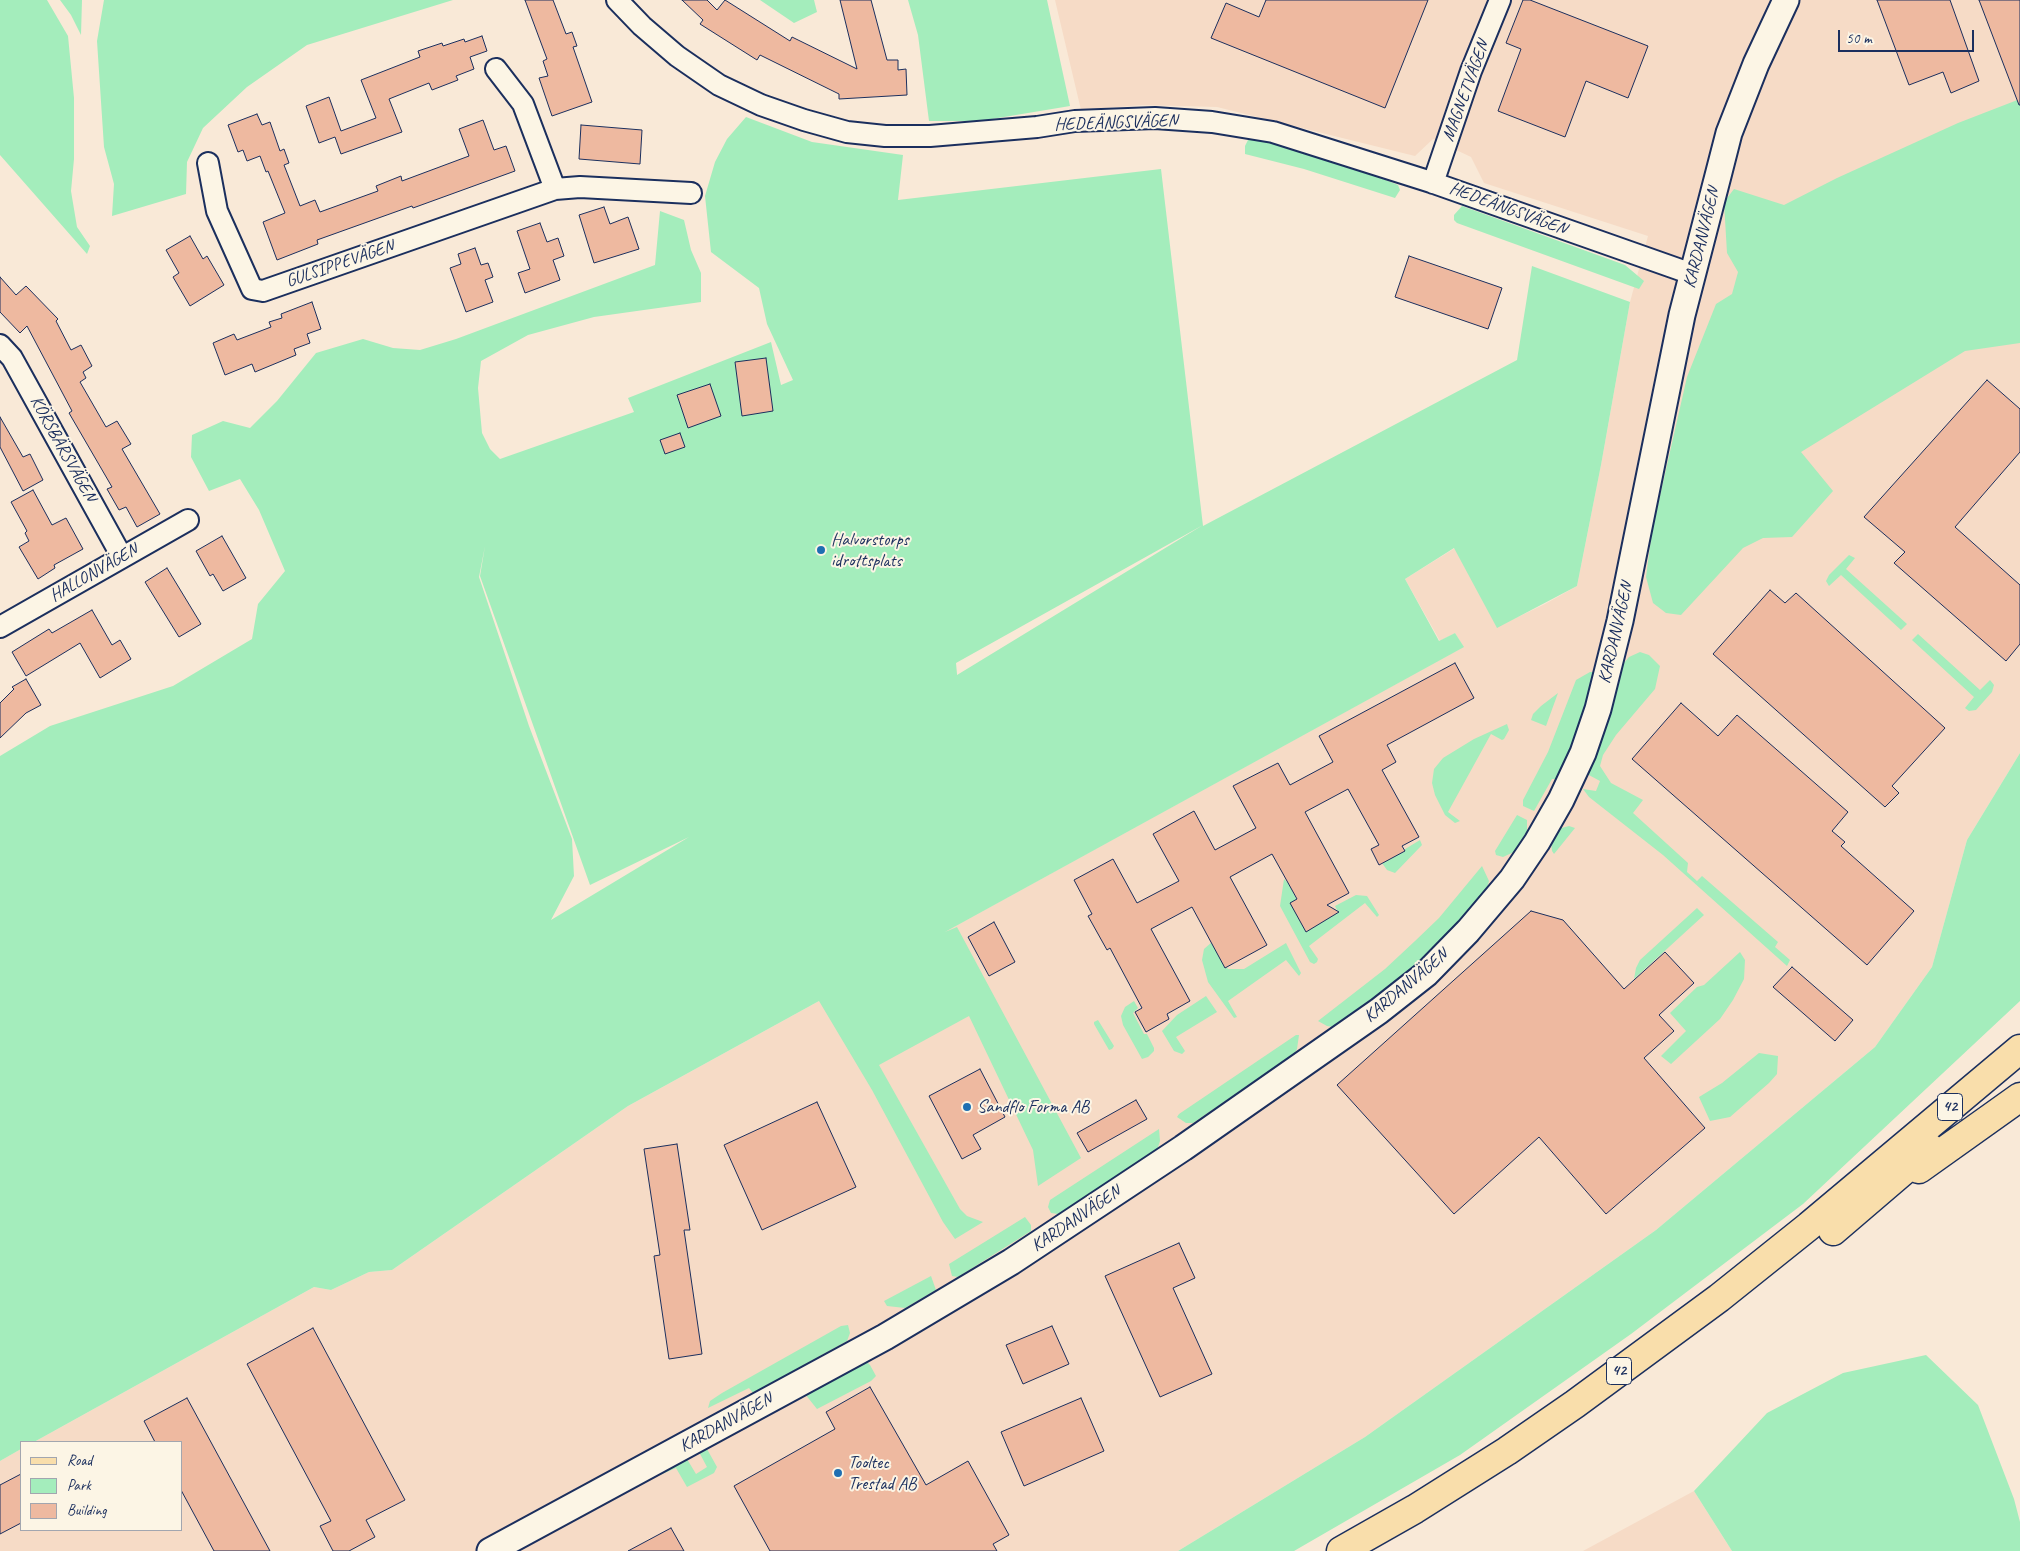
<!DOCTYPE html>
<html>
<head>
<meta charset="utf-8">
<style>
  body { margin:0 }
  #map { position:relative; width:2020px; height:1551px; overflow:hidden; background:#f9e9d7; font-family:Caveat,sans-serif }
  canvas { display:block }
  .legend { position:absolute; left:20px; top:1441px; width:162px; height:90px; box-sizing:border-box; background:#fcf5e5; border:1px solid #a2a6af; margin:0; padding:6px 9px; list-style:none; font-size:15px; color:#1b2f5e }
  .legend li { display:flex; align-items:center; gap:10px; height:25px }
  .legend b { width:25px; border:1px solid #a2a6af }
  .scale { position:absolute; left:1838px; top:30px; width:136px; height:22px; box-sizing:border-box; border:2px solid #1b2f5e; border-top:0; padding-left:6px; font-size:15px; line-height:18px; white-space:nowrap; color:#1b2f5e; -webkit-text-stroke:4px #fcf5e5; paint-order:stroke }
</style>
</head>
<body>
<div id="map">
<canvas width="2020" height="1551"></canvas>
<ul class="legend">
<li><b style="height:6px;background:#f9deab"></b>Road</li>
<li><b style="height:14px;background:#a4edbc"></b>Park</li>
<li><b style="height:14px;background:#eeb9a0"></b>Building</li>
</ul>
<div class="scale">50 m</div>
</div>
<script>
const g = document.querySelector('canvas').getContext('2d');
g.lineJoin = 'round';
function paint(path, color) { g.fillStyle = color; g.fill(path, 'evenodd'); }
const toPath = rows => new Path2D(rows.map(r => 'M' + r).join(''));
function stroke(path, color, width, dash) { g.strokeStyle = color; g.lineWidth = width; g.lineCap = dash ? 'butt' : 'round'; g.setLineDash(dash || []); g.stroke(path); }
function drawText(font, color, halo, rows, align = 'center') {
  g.font = font + ' Caveat,sans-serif'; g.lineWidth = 4; g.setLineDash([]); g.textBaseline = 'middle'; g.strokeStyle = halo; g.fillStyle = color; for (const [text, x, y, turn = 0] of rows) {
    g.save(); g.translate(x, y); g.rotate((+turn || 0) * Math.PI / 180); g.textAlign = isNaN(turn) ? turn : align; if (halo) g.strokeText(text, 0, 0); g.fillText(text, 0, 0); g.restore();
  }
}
paint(toPath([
  [1055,0,2020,0,2020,753,1967,840,1932,967,1875,1047,1656,1230,1365,1437,1178,1551,0,1551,0,1461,21,1449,21,1530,181,1530,181,1442,34,1442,314,1287,331,1290,369,1272,392,1270,628,1106,1463,647,1455,633,1440,641,1405,579,1455,548,1497,627,1545,604,1577,586,1601,465,1630,302,1648,236,1484,183,1471,157,1433,139,1415,156,1217,107,1142,105,1081,110],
  [1694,1491,1732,1551,1583,1551]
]), '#f6dbc6');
paint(toPath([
  [0,0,47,0,68,36,74,98,74,159,71,191,77,227,90,246,87,254,0,155],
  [60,0,82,0,81,35,71,15],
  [104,0,453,0,307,45,247,87,203,128,187,162,186,194,112,216,114,184,104,147,97,41],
  [760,0,814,0,817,12,794,23],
  [908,0,1047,0,1070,106,980,121,929,121,918,35],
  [2020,99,2020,343,1965,351,1801,452,1833,491,1792,537,1763,538,1743,548,1681,615,1666,613,1653,603,1646,577,1652,531,1687,377,1716,304,1732,294,1738,272,1727,253,1724,202,1734,189,1784,205,1837,178,1958,123],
  [746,117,812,142,903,155,898,200,1161,169,1203,526,1517,360,1532,266,1630,302,1601,465,1577,586,1497,628,1454,548,1405,579,1439,641,1455,633,1464,647,945,932,957,927,1081,1158,1038,1186,1033,1150,969,1016,879,1065,960,1209,967,1216,983,1222,955,1239,943,1222,872,1090,819,1001,628,1106,392,1270,369,1272,331,1290,314,1287,34,1442,21,1442,21,1449,0,1461,0,756,50,726,173,686,252,639,258,604,285,571,259,510,240,479,209,491,191,457,192,435,223,421,250,428,277,401,316,353,363,339,393,348,420,350,456,339,655,265,660,211,684,220,691,250,701,273,701,302,594,317,528,335,481,361,478,388,482,433,490,449,500,459,634,412,628,398,771,342,781,385,793,380,767,324,759,288,711,252,705,196,715,162,727,139],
  [1203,525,957,675,957,674,956,663],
  [485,546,480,576,590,885,689,837,551,920,574,876,572,839,529,726,479,577],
  [1255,137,1334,159,1398,185,1400,190,1395,198,1304,169,1245,154,1245,146,1249,138],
  [1462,206,1625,265,1644,281,1639,289,1457,223,1454,220,1454,215],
  [1849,555,1855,558,1846,569,1907,624,1901,630,1841,575,1829,586,1826,581,1829,575],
  [1918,634,1980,690,1990,680,1994,685,1992,692,1976,710,1969,711,1965,708,1974,697,1912,640],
  [1640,652,1649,655,1660,666,1655,689,1616,735,1603,755,1600,766,1611,783,1643,800,1633,813,1688,863,1687,872,1697,881,1702,876,1778,942,1775,947,1790,960,1787,966,1663,855,1589,797,1583,789,1596,791,1600,781,1587,774,1623,664,1629,657],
  [1590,672,1593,672,1596,674,1582,722,1557,779,1552,779,1534,811,1523,806,1523,800,1548,752,1576,680],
  [1558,693,1546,726,1531,720,1533,714,1541,706],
  [1507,724,1509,730,1504,739,1502,740,1491,734,1448,812,1460,821,1455,823,1445,815,1435,795,1432,783,1434,769,1443,758,1474,739],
  [2020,753,2020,1001,1803,1204,1631,1334,1460,1455,1294,1551,1178,1551,1365,1437,1656,1230,1875,1047,1932,967,1967,840],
  [1517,815,1527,820,1527,831,1514,852,1503,857,1496,855,1495,851],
  [1569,826,1575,828,1554,854,1552,851,1551,841,1558,829],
  [1420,840,1422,845,1395,873,1387,870,1382,863],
  [1482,866,1489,881,1487,889,1481,898,1428,956,1393,987,1340,1024,1333,1027,1327,1026,1318,1021,1385,969,1415,941,1439,918],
  [1284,879,1288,883,1297,900,1293,907,1306,932,1338,912,1335,906,1356,895,1367,896,1379,915,1377,917,1365,903,1309,946,1318,959,1317,962,1314,964,1310,962,1280,906],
  [1697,908,1704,915,1634,979,1636,968,1640,960],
  [1212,942,1228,969,1244,969,1286,943,1301,973,1299,976,1286,960,1228,1001,1237,1017,1234,1018,1208,982,1202,960,1204,949],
  [1740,952,1745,960,1744,979,1733,1000,1720,1019,1671,1064,1661,1056,1686,1031,1670,1013,1697,987,1704,985],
  [1206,996,1217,1012,1176,1037,1185,1051,1182,1054,1174,1051,1162,1031,1177,1015],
  [1134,1001,1138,1008,1133,1013,1144,1034,1147,1034,1154,1048,1154,1051,1148,1057,1142,1059,1123,1025,1121,1016,1125,1007],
  [1098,1020,1114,1046,1112,1049,1109,1050,1094,1024,1094,1022],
  [1296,1035,1299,1035,1297,1049,1294,1054,1193,1123,1186,1123,1177,1117,1179,1114],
  [1759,1053,1778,1056,1777,1074,1769,1083,1730,1117,1710,1121,1699,1097,1722,1083],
  [1159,1129,1160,1141,1157,1150,1058,1214,1051,1213,1048,1207,1050,1200],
  [1025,1217,1031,1225,1031,1231,958,1277,952,1276,949,1264],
  [931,1276,936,1290,905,1308,887,1306,884,1301],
  [848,1325,850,1333,847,1341,753,1393,749,1388,708,1408,710,1401,722,1393,841,1326],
  [1926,1355,1978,1405,2014,1499,2020,1522,2020,1551,1732,1551,1694,1491,1767,1413,1843,1373],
  [867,1362,870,1365,876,1376,871,1381,817,1409,805,1394,860,1364],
  [707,1449,717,1467,714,1473,687,1487,676,1468,660,1475,660,1472,687,1459,696,1474,707,1467,699,1452]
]), '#a4edbc');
const building = toPath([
  [525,0,553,0,566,34,572,32,577,46,573,47,592,102,552,116,539,78,548,76,543,61,547,59,525,0],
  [682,0,707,0,717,10,725,0,790,41,792,37,857,69,840,0,871,0,887,60,898,60,898,70,906,69,907,95,839,99,839,94,760,55,757,60,700,24,703,20,682,0],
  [1266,0,1428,0,1385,108,1211,38,1226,3,1259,17,1266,0],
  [1523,0,1530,0,1648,46,1628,98,1586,81,1565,137,1498,111,1521,49,1506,43,1523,0],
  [1877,0,1950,0,1979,81,1951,93,1943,72,1909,85,1877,0],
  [1979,0,2020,0,2020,105,2019,105,1979,0],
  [482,36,487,51,470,57,474,69,456,76,458,80,432,90,429,83,389,99,402,132,341,154,335,137,319,143,306,106,329,97,341,131,376,118,361,80,420,57,418,51,442,43,443,46,464,39,465,42,482,36],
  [257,114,262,125,270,122,280,151,284,149,289,163,284,165,300,206,315,200,320,212,378,191,376,186,401,176,402,181,469,156,459,129,483,120,494,150,506,146,515,171,413,208,412,206,317,240,318,244,277,260,263,222,285,213,268,171,266,172,260,156,247,161,243,150,238,152,228,125,257,114],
  [581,125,642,130,640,164,579,159,581,125],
  [604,207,610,224,628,217,639,249,594,263,579,215,604,207],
  [540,223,547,242,558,238,564,256,553,260,560,280,525,293,518,273,530,269,517,231,540,223],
  [190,236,203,259,207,256,224,285,190,306,173,277,179,273,166,250,190,236],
  [475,248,481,265,488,263,493,277,485,280,493,302,466,312,450,268,461,264,458,254,475,248],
  [1409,256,1502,288,1488,329,1395,297,1409,256],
  [0,277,16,295,26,286,58,319,56,321,71,350,81,345,92,366,83,372,86,378,80,382,106,427,117,421,131,444,122,449,160,514,137,527,126,507,119,510,107,489,112,487,69,413,72,411,27,326,20,333,0,312,0,277],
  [312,302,321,329,307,334,310,343,294,349,296,355,255,372,252,364,225,375,213,343,234,334,237,340,271,327,269,322,282,318,281,314,312,302],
  [766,358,773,411,742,416,735,362,766,358],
  [1987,380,2020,409,2020,452,1955,527,2020,585,2020,644,2006,661,1894,563,1905,552,1864,517,1987,380],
  [710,384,721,416,688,428,677,395,710,384],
  [0,417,23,457,30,454,43,480,23,491,0,447,0,417],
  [680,433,685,447,665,454,660,440,680,433],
  [33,490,52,525,66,518,83,549,54,565,55,568,38,579,19,547,29,541,25,533,27,531,11,502,33,490],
  [222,536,246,578,223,591,213,574,210,576,196,551,222,536],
  [167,568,201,624,179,637,145,582,167,568],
  [1770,590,1785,603,1796,593,1945,728,1892,786,1899,793,1885,807,1713,654,1770,590],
  [92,610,112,645,120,640,131,659,100,678,80,643,26,676,12,652,49,629,52,633,92,610],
  [1455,663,1474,698,1387,745,1396,762,1382,770,1419,837,1402,846,1405,851,1379,865,1371,849,1379,845,1348,789,1305,812,1349,893,1327,905,1339,912,1306,932,1290,903,1297,899,1272,854,1230,877,1267,945,1225,968,1192,907,1151,929,1190,1001,1167,1014,1169,1019,1146,1032,1135,1012,1142,1008,1110,948,1107,950,1088,916,1092,914,1074,880,1113,859,1137,903,1179,881,1153,834,1194,811,1215,850,1256,828,1233,786,1278,763,1290,785,1333,762,1319,736,1455,663],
  [26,679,41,705,26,713,0,738,0,703,14,689,12,687,26,679],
  [1681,703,1718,736,1737,715,1848,812,1832,831,1845,842,1841,846,1914,911,1867,965,1632,759,1681,703],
  [1531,911,1563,920,1624,989,1665,952,1694,983,1659,1015,1674,1031,1644,1058,1705,1128,1606,1214,1539,1137,1454,1214,1337,1085,1531,911],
  [994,922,1015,962,989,976,968,937,994,922],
  [1792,967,1853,1020,1835,1041,1773,987,1792,967],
  [980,1069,1005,1117,973,1135,981,1149,962,1159,929,1096,980,1069],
  [1136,1100,1147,1119,1088,1152,1077,1133,1136,1100],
  [817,1102,856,1187,762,1230,724,1145,817,1102],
  [677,1144,690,1230,684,1230,702,1354,669,1359,654,1256,660,1255,644,1149,677,1144],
  [1179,1243,1195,1278,1173,1288,1212,1374,1160,1397,1105,1276,1179,1243],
  [1052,1326,1069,1364,1023,1384,1006,1345,1052,1326],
  [313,1328,405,1500,366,1520,375,1537,349,1551,333,1551,320,1526,331,1521,247,1364,313,1328],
  [870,1387,926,1485,968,1461,1009,1535,993,1544,997,1551,770,1551,734,1486,835,1429,826,1412,870,1387],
  [187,1398,270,1551,214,1551,181,1490,181,1442,155,1442,144,1421,187,1398],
  [1081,1398,1104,1451,1024,1486,1001,1432,1081,1398],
  [21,1474,21,1523,0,1534,0,1485,21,1474],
  [671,1528,684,1551,628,1551,671,1528]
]);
paint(building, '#eeb9a0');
stroke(building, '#1b2f5e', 1);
const minor = toPath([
  [617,0,642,26,677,56,719,85,761,105,804,120,847,132,885,136,930,136,1037,127,1075,121,1155,118,1212,122,1273,132,1431,182,1692,274],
  [496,69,523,104,555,189],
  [208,163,217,211,252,289,263,291,555,189,580,187,691,193],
  [1433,183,1471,71,1500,0],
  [0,345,12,358,122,557],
  [0,627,188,520]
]);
const tertiary = toPath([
  [490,1551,885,1337,1011,1262,1183,1148,1379,1011,1426,974,1468,931,1512,879,1537,842,1561,800,1583,753,1598,709,1620,621,1682,315,1719,172,1729,133,1756,64,1786,0]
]);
const primary = toPath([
  [1919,1169,2020,1097],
  [1833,1231,1930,1148],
  [1341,1551,1415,1509,1507,1451,1575,1404,1719,1298,1809,1226,2020,1049]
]);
stroke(minor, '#1b2f5e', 24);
stroke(tertiary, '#1b2f5e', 29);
stroke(primary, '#1b2f5e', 31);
stroke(minor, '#fcf5e5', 20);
stroke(tertiary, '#fcf5e5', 25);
stroke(primary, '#f9deab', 28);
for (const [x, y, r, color] of [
  [821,550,5,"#1f6fb2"],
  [967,1107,5,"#1f6fb2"],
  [838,1473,5,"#1f6fb2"]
]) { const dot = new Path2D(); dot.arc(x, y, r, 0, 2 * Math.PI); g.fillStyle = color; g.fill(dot); stroke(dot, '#fcf5e5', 2); }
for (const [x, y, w] of [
  [1950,1107,25],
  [1619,1371,25]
]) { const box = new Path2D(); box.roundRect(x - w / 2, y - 13.5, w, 27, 4); g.fillStyle = '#fcf5e5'; g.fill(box); stroke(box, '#1b2f5e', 1); }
drawText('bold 16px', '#1b2f5e', null, [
  ["42",1950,1107],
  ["42",1619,1371]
]);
drawText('18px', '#1b2f5e', '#fcf5e5', [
  ["MAGNETVÄGEN",1466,91,-70],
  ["HEDEÄNGSVÄGEN",1116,123,-2],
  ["HEDEÄNGSVÄGEN",1508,209,20],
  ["KARDANVÄGEN",1702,238,-76],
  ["GULSIPPEVÄGEN",340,264,-19],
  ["KÖRSBÄRSVÄGEN",63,449,61],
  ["HALLONVÄGEN",94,573,-30],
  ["KARDANVÄGEN",1616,633,-77],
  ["KARDANVÄGEN",1406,986,-40],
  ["KARDANVÄGEN",1076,1219,-34],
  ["KARDANVÄGEN",726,1423,-29]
]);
drawText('18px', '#1b2f5e', '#fcf5e5', [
  ["Halvorstorps",831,540],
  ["idrottsplats",831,561],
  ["Sandflo Forma AB",977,1107],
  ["Tooltec",848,1463],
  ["Trestad AB",848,1484]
], 'left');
</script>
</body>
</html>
